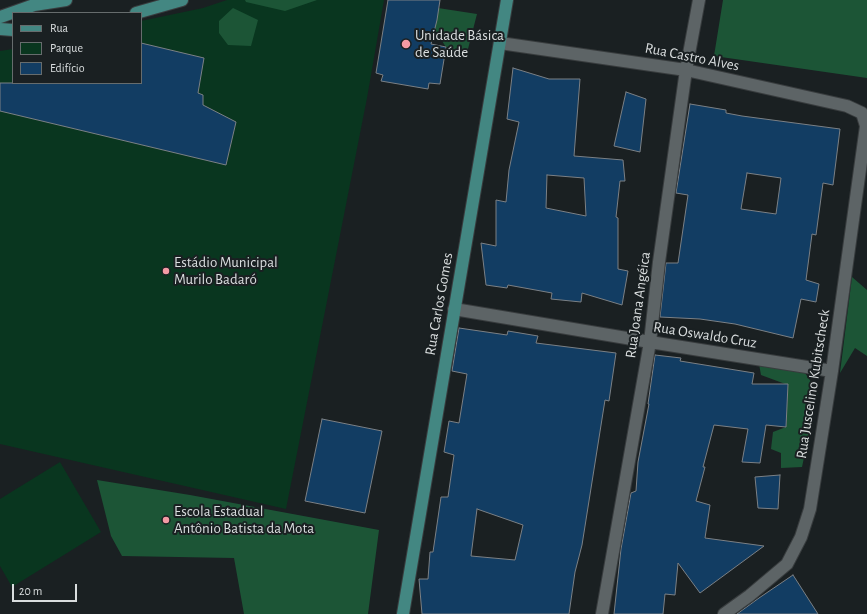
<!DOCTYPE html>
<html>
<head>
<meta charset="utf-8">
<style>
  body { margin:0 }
  #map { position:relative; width:867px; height:614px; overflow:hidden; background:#1a2022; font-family:"Alegreya Sans",sans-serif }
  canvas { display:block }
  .legend { position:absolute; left:12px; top:12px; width:130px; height:72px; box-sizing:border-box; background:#1a2022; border:1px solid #666c6d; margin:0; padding:5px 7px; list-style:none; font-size:12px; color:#d9ddde }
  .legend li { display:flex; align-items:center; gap:8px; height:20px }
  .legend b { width:20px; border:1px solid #666c6d }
  .scale { position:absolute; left:12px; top:584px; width:65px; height:18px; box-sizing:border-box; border:2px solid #d9ddde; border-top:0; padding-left:5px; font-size:12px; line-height:14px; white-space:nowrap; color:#d9ddde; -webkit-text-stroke:3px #1a2022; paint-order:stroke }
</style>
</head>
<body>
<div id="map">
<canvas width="867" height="614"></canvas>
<ul class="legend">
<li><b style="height:5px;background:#438782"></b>Rua</li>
<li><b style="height:11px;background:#09361f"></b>Parque</li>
<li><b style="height:11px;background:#123d63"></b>Edifício</li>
</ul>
<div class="scale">20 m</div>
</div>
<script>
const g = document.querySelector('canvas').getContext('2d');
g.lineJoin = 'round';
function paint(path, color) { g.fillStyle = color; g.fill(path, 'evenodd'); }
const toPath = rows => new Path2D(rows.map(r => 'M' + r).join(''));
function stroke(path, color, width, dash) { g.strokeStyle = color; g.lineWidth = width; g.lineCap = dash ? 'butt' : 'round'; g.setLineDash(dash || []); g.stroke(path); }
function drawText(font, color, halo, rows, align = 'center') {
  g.font = font + ' "Alegreya Sans",sans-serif'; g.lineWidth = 4; g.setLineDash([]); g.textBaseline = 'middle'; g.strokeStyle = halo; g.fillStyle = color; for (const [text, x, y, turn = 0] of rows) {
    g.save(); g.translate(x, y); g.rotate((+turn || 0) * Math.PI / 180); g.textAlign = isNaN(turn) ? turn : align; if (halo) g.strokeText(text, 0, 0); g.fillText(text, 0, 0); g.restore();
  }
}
paint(toPath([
  [227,0,384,0,367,98,286,509,0,444,0,51,13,49,13,83,141,83,141,21,203,8],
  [60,462,101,532,12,587,0,566,0,499]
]), '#09361f');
paint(toPath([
  [245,0,317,0,285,11,246,2],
  [723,0,867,0,867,78,714,56],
  [233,8,258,20,251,46,228,45,219,33,219,21],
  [438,8,477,14,468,49,457,51,446,47,432,26],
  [852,277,867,290,867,356,855,348,840,373],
  [759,364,805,373,818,392,802,467,781,468,781,453,771,449,773,432,786,427,788,385,761,375],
  [97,480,190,495,379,530,368,614,244,614,234,558,122,556,111,536]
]), '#1c5536');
const building = toPath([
  [388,0,440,0,437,20,431,44,446,47,440,84,429,83,428,89,381,81,383,75,376,73,388,0],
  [141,43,204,58,198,93,203,95,203,105,236,122,226,165,0,111,0,83,141,83,141,43],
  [513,68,549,79,580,79,574,156,623,160,625,181,620,181,616,217,618,218,618,269,628,271,622,305,582,293,581,302,551,299,552,293,508,285,507,288,486,285,481,243,496,246,496,200,506,202,509,170,519,122,507,119,513,68],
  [547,175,584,178,586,216,546,208,547,175],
  [626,92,646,99,640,152,614,146,626,92],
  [690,104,726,110,726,113,742,116,840,129,833,185,823,183,816,235,812,234,806,280,819,284,816,302,801,299,793,338,735,324,700,319,660,317,666,263,678,263,688,195,676,193,690,104],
  [747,173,781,178,776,214,741,209,747,173],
  [459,328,507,335,508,331,538,336,536,343,616,353,609,401,605,400,582,545,575,572,569,614,422,614,419,579,428,579,430,552,433,552,441,497,448,497,454,455,444,452,449,421,459,423,467,374,452,371,459,328],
  [477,509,523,525,515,560,471,556,477,509],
  [655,355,681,358,680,361,754,373,752,384,788,384,786,427,766,425,760,463,742,462,748,429,714,425,703,467,705,467,696,501,710,505,705,538,764,546,700,593,678,563,675,595,665,594,663,614,614,614,621,549,631,493,636,491,638,462,649,404,648,404,655,355],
  [322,419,382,431,365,513,305,501,322,419],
  [780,475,778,509,758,508,755,477,780,475],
  [793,575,818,614,737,614,759,598,793,575]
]);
paint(building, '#123d63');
stroke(building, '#7b8085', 1);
const minor = toPath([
  [500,43,686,70,847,106,862,113,866,126,832,371,810,509,801,537,787,564,749,596,724,614],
  [454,309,650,342,832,371],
  [602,614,650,342,659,262,686,70,699,0]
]);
const major = toPath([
  [136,13,182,0],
  [0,17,34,5,66,0],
  [0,29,13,30],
  [403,614,507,0]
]);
stroke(minor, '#383c3e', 14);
stroke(major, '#383c3e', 14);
stroke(minor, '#5d6466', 12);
stroke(major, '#438782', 12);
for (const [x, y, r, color] of [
  [406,44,5,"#f49aa4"],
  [166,271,4,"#f49aa4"],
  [166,520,4,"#f49aa4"]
]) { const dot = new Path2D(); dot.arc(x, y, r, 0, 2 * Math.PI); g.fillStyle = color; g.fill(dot); stroke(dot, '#1a2022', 1.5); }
drawText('15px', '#d9ddde', '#1a2022', [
  ["Unidade Básica",415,35],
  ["de Saúde",415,52],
  ["Estádio Municipal",174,262],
  ["Murilo Badaró",174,279],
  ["Escola Estadual",174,511],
  ["Antônio Batista da Mota",174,528]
], 'left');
drawText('15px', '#d9ddde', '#1a2022', [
  ["Rua Castro Alves",692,57,11],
  ["Rua Carlos Gomes",439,304,-80],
  ["Rua Joana Angéica",638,305,-82],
  ["Rua Oswaldo Cruz",705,335,9],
  ["Rua Juscelino Kubitscheck",813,384,-81]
]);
</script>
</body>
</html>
